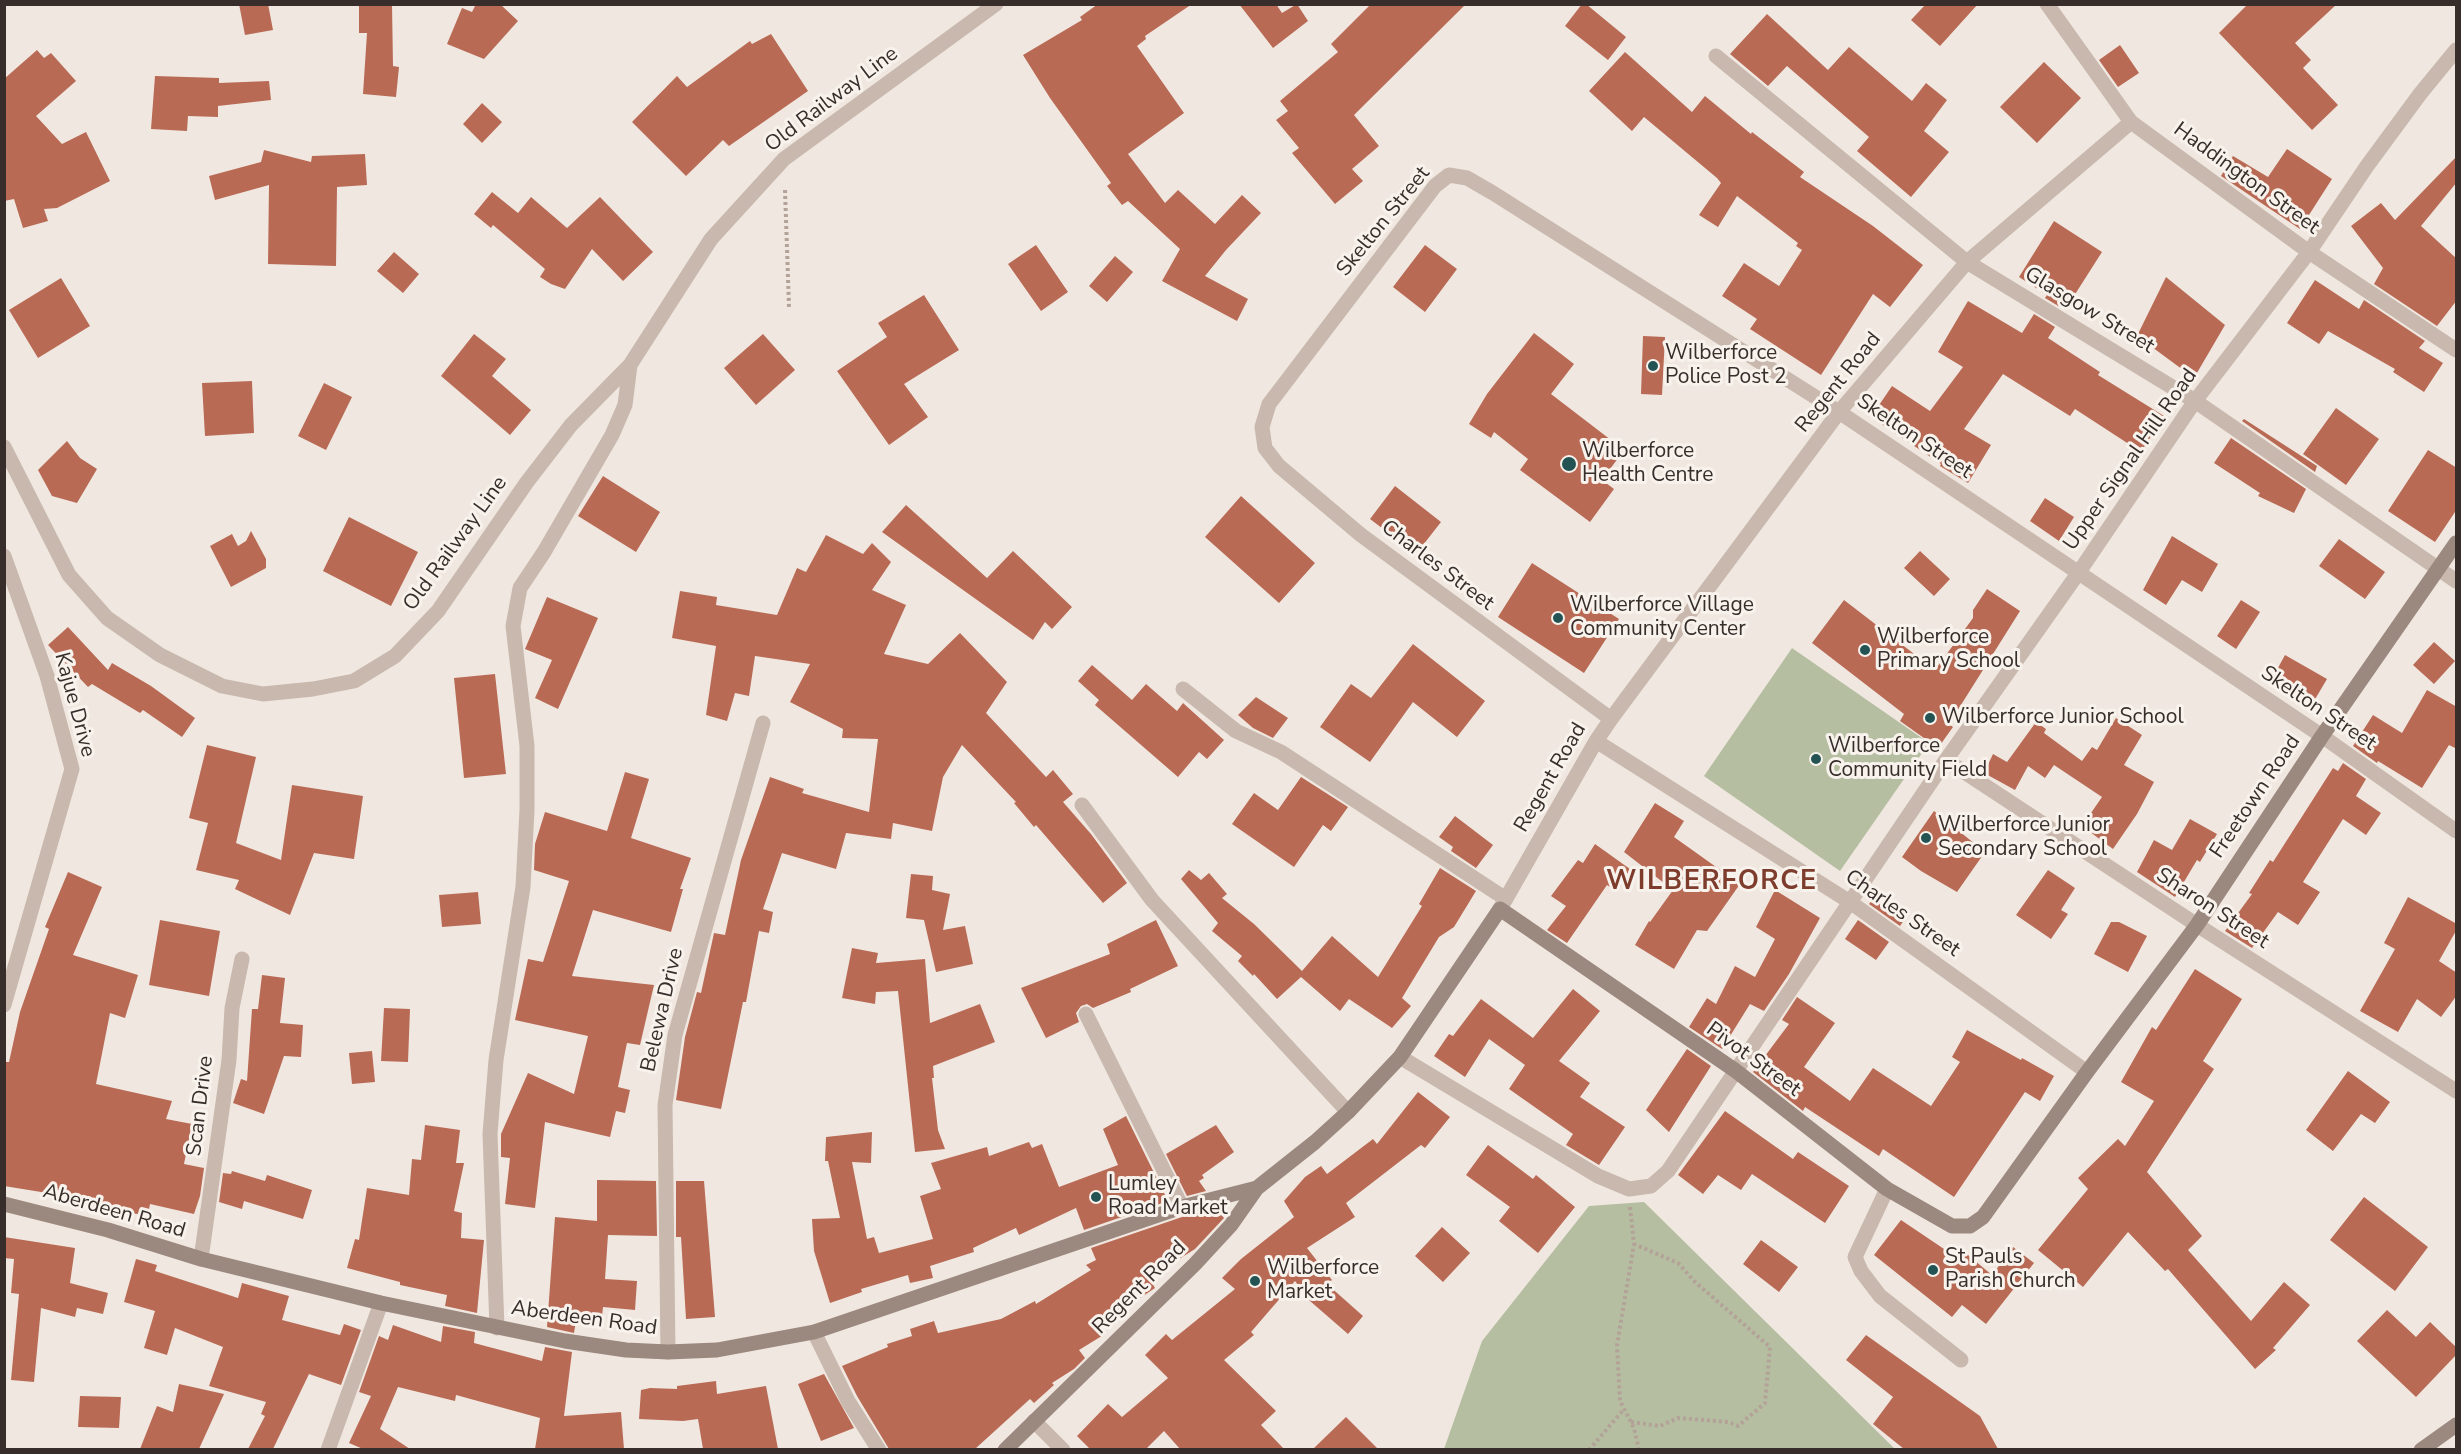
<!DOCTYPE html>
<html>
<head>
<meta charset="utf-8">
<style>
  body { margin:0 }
  #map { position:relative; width:2461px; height:1454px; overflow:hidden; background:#f0e8e0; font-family:"Nunito Sans",sans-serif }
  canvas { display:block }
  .frame { position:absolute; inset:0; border:6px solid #372e2b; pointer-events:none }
</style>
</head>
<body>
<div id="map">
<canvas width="2461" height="1454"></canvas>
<div class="frame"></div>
</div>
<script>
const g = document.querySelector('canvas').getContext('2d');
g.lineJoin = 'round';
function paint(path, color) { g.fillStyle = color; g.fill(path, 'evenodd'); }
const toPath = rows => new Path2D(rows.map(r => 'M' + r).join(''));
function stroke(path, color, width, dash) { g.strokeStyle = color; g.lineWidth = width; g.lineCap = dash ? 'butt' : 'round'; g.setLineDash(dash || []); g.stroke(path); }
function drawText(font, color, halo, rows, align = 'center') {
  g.font = font + ' "Nunito Sans",sans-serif'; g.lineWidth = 6; g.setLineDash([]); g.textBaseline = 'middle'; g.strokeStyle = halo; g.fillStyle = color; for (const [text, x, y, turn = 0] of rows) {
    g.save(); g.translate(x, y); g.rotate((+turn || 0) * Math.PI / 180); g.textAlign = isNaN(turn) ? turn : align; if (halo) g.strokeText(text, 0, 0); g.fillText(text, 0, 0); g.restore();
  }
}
paint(toPath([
  [1792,648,1929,743,1840,871,1704,776],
  [1644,1202,1895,1449,1444,1449,1482,1341,1589,1206]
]), '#b6bea1');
paint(toPath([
  [239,4,268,4,273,30,245,35],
  [359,4,392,4,393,66,399,67,396,97,363,94,367,33,359,33],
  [476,4,500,4,518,21,484,59,447,44,462,8,472,12],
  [1098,4,1192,4,1145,36,1146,39,1137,46,1184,113,1128,154,1165,203,1178,190,1215,224,1242,195,1261,213,1226,250,1205,276,1248,299,1237,321,1162,281,1180,249,1128,201,1122,205,1107,186,1111,183,1050,98,1023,55,1082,20,1080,17],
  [1239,4,1276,4,1282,13,1297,4,1308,21,1273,48],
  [1371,4,1466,4,1354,115,1379,146,1352,169,1363,181,1335,204,1292,153,1299,148,1276,120,1288,111,1280,101,1338,52,1331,44],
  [1582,4,1586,4,1626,37,1608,60,1565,26],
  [1926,4,1978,4,1940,46,1911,20],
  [2248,4,2337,4,2295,43,2311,60,2303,68,2338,105,2312,130,2219,33],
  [1767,14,1828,70,1849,47,1912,101,1926,83,1947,100,1924,131,1949,152,1911,197,1857,151,1869,137,1787,66,1768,86,1730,54],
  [771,34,808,91,729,146,723,140,686,176,632,122,677,76,687,87,750,41,752,44],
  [2120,45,2139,73,2118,87,2099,60],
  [37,50,44,58,51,53,76,81,36,116,62,144,86,132,110,181,57,208,44,209,48,221,23,228,14,199,4,201,4,79],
  [1625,52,1692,112,1705,96,1751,134,1752,132,1804,172,1800,177,1873,226,1923,265,1890,307,1873,294,1821,375,1750,329,1757,319,1722,296,1744,263,1779,286,1802,250,1796,246,1798,243,1737,196,1718,227,1699,215,1721,183,1717,178,1644,117,1632,131,1589,91],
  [2044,62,2081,98,2037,143,2000,107],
  [155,76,219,78,219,83,269,81,271,100,218,106,218,117,188,116,187,131,151,129],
  [482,103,502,122,482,143,463,124],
  [2287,149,2332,179,2300,229,2221,176,2233,156,2268,177],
  [264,150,311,162,312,156,365,154,367,185,337,187,336,266,268,264,269,185,215,200,209,176,261,162],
  [2457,156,2457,182,2421,226,2457,259,2457,300,2437,326,2374,284,2383,268,2351,226,2381,203,2395,220],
  [492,192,518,213,531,197,567,228,600,197,653,252,623,281,592,249,565,289,551,284,540,277,545,269,493,225,491,228,474,214],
  [2054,221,2102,252,2065,310,2045,298,2047,295,2019,277],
  [1036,245,1068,292,1041,311,1008,264],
  [1425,245,1457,269,1425,312,1393,287],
  [394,252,419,274,403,293,377,271],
  [1115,256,1133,272,1107,302,1089,286],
  [2166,277,2225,325,2194,378,2137,336],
  [61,278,90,326,38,358,9,310],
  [2315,280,2359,309,2364,300,2425,341,2419,348,2443,363,2424,392,2393,372,2395,369,2328,331,2319,344,2287,323],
  [924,295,959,350,904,384,928,417,889,445,837,371,887,337,878,323],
  [1968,301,2022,333,2034,314,2055,327,2048,338,2100,372,2098,375,2164,416,2141,452,2075,409,2070,416,2003,374,1964,429,1991,445,1968,483,1940,466,1941,464,1871,417,1892,386,1930,411,1963,367,1938,352],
  [1534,333,1574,364,1551,394,1624,450,1602,480,1614,489,1590,522,1520,470,1528,459,1494,432,1491,438,1469,424,1487,394],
  [474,334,506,359,492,376,531,410,510,435,441,376],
  [763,334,795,370,756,405,724,368],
  [1643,336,1665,337,1662,395,1641,394],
  [252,381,254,433,205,436,202,383],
  [324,383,352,397,326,450,298,436],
  [2336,408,2379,439,2346,485,2303,454],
  [2244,419,2317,466,2315,472,2242,421],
  [2231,438,2306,489,2294,513,2258,496,2260,493,2214,463],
  [67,441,80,458,97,469,77,503,52,496,38,470],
  [2428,450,2457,468,2457,509,2435,542,2388,511],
  [603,476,660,512,636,552,578,516],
  [1395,486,1441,522,1416,554,1370,519],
  [1241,496,1315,563,1279,603,1205,537],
  [2045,498,2074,517,2059,541,2030,521],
  [906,505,987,578,1013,551,1072,607,1052,629,1045,622,1033,640,882,532],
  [349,517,418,552,391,606,323,571],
  [251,531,266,559,266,568,231,587,210,546,232,534,238,546,246,541],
  [826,535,863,554,872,543,891,562,872,590,906,605,884,654,928,664,960,633,1007,682,986,713,1046,777,1053,770,1073,794,1063,802,1091,834,1127,883,1103,903,1036,825,1034,827,1014,803,1016,802,962,745,943,777,932,831,893,823,891,839,846,833,836,869,782,853,763,909,773,912,769,933,759,931,746,1002,743,1002,721,1109,676,1100,685,1037,697,992,701,993,714,933,725,935,741,860,770,777,804,789,802,793,869,812,878,739,842,738,843,729,790,702,810,664,755,656,749,696,735,693,727,721,706,715,716,646,672,638,680,591,717,597,716,605,777,615,797,568,806,572],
  [2172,536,2218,564,2202,592,2182,580,2166,605,2143,590],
  [2339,539,2385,572,2365,599,2319,566],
  [1920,551,1950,579,1934,596,1904,568],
  [1532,563,1619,619,1584,673,1498,617],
  [1987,589,2020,611,1949,724,1953,727,1938,748,1900,721,1904,714,1812,643,1844,600,1935,670,1973,618,1973,610],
  [547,597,598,618,558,709,535,698,552,660,525,649],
  [2241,600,2260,612,2236,649,2217,636],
  [68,627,108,670,112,663,151,686,195,718,182,737,143,710,140,713,92,684,88,687,48,645],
  [2434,642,2455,661,2434,684,2413,665],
  [1413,644,1485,701,1457,737,1413,702,1370,762,1320,727,1351,684,1371,698],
  [2285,655,2327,679,2314,701,2273,677],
  [1092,665,1132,700,1146,684,1177,711,1183,703,1224,740,1207,759,1199,752,1178,777,1095,705,1099,700,1078,681],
  [495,674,506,774,464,778,454,678],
  [2427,690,2457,707,2457,749,2449,745,2422,788,2378,761,2377,763,2353,746,2373,715,2402,733],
  [1256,697,1288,718,1273,738,1253,728,1238,715],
  [2116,718,2142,735,2124,765,2154,782,2137,814,2113,849,2082,826,2102,797,2054,765,2045,778,2028,766,2015,790,1984,773,1993,754,2007,762,2036,722,2046,729,2044,733,2082,761,2092,747,2097,750],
  [207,745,256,757,236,843,281,860,292,785,363,796,354,859,314,853,290,915,235,889,239,880,196,870,208,823,189,818],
  [2343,763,2366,779,2356,796,2381,813,2366,835,2343,819,2303,882,2320,892,2298,925,2278,912,2252,948,2225,931,2252,894,2249,893,2270,860,2273,862,2333,768,2338,771],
  [625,772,649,779,631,838,691,858,680,889,683,889,671,932,593,910,572,976,654,985,640,1045,627,1043,618,1087,630,1090,625,1113,616,1111,610,1137,545,1122,535,1208,505,1204,510,1158,501,1157,501,1134,528,1073,574,1094,588,1036,515,1020,528,959,543,962,569,881,534,870,535,844,545,812,607,831],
  [1301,777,1348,807,1331,831,1323,825,1294,867,1232,824,1254,793,1278,810],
  [1655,803,1684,821,1674,837,1740,884,1707,931,1697,930,1674,969,1635,945,1649,921,1650,922,1673,890,1624,852],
  [1934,811,1985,852,1957,892,1921,871,1902,857],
  [1455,816,1493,845,1476,868,1451,851,1453,847,1439,837],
  [2190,819,2217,834,2200,862,2197,860,2175,897,2137,872,2154,840,2172,850],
  [1595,844,1630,869,1617,892,1607,885,1567,943,1547,930,1566,906,1551,896,1578,860,1583,863],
  [1440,868,1476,891,1454,927,1439,937,1402,998,1411,1006,1392,1028,1349,999,1340,1011,1301,977,1277,999,1254,974,1253,976,1238,961,1242,956,1212,931,1218,923,1181,879,1189,870,1201,880,1209,873,1227,894,1222,898,1254,924,1302,971,1332,936,1378,977,1422,906,1419,904],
  [2048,870,2075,888,2061,910,2068,914,2051,939,2016,915],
  [68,872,102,887,73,955,138,975,125,1018,110,1013,96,1084,172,1101,166,1119,192,1124,184,1164,204,1168,200,1196,194,1214,150,1204,148,1215,118,1212,71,1202,72,1197,4,1186,4,1075,6,1062,9,1062,20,1012,49,929,45,927],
  [911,874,933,876,932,890,950,894,943,930,965,926,973,964,936,972,924,920,906,918],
  [1775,890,1820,918,1789,974,1764,1011,1750,1004,1722,1049,1689,1027,1707,998,1716,1004,1735,966,1755,977,1775,939,1756,927],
  [478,892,481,924,442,927,439,895],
  [2408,897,2457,924,2457,929,2439,961,2457,973,2457,995,2441,1017,2417,999,2398,1032,2360,1011,2395,949,2384,943],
  [1873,899,1904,920,1900,926,1869,904],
  [160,920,220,931,209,996,149,985],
  [1156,920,1178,966,1130,989,1131,992,1093,1008,1087,1004,1081,1006,1076,1013,1079,1022,1046,1038,1021,988,1110,954,1107,944],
  [1858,920,1889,942,1876,960,1845,939],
  [2111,922,2119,922,2147,936,2128,972,2094,954],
  [852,948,878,953,876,963,925,959,930,1023,980,1004,995,1042,933,1066,934,1078,932,1078,938,1130,945,1149,915,1152,898,991,876,992,875,1004,842,998],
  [2195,969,2242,999,2203,1061,2214,1069,2147,1172,2202,1236,2188,1250,2251,1321,2284,1282,2310,1305,2273,1348,2276,1350,2255,1369,2168,1269,2165,1271,2128,1232,2083,1287,2038,1250,2088,1189,2078,1178,2118,1139,2125,1146,2154,1101,2121,1082,2152,1027,2156,1030],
  [262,975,285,978,280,1023,303,1025,301,1057,284,1056,264,1114,233,1103,241,1079,247,1081,252,1009,258,1009],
  [1573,989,1600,1011,1559,1061,1590,1083,1580,1097,1625,1127,1599,1165,1566,1145,1573,1134,1509,1089,1525,1065,1489,1039,1465,1077,1434,1056,1449,1034,1453,1036,1481,999,1533,1038],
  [1797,997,1835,1023,1804,1067,1850,1101,1873,1068,1931,1106,1960,1062,1952,1057,1967,1030,2021,1060,2022,1058,2054,1076,2040,1101,2025,1092,1954,1197,1883,1149,1879,1156,1805,1107,1803,1111,1753,1072,1789,1024,1782,1020],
  [384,1008,410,1009,408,1062,381,1061],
  [1687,1049,1711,1066,1669,1132,1646,1110],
  [372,1051,375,1082,352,1084,349,1053],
  [2348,1071,2390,1102,2375,1123,2361,1114,2333,1151,2306,1130],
  [1418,1092,1450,1117,1425,1148,1421,1145,1346,1203,1355,1217,1307,1248,1332,1280,1327,1284,1363,1316,1348,1334,1310,1301,1295,1281,1251,1332,1254,1335,1224,1360,1276,1411,1261,1425,1284,1449,1180,1449,1164,1431,1146,1449,1090,1449,1077,1436,1108,1404,1122,1417,1168,1378,1145,1355,1166,1334,1172,1340,1235,1289,1222,1278,1241,1259,1294,1217,1284,1201,1305,1177,1321,1166,1327,1174,1373,1139,1377,1144],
  [1725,1111,1793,1159,1798,1152,1849,1186,1825,1223,1752,1174,1741,1190,1718,1175,1703,1194,1678,1175],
  [1126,1116,1168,1201,1084,1230,1076,1208,1019,1235,1016,1228,973,1248,974,1252,930,1266,933,1278,910,1283,908,1275,861,1289,862,1292,830,1303,814,1251,812,1219,840,1218,828,1161,825,1161,826,1137,872,1132,871,1163,852,1162,867,1239,874,1237,879,1253,933,1239,920,1196,941,1189,931,1163,987,1147,989,1156,1029,1142,1032,1148,1042,1144,1059,1187,1118,1165,1103,1129],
  [425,1125,460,1130,456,1163,464,1163,454,1211,462,1213,461,1238,484,1240,477,1313,445,1306,447,1295,400,1285,400,1282,347,1268,355,1239,359,1240,367,1188,409,1195,412,1159,421,1160],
  [1216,1125,1234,1152,1202,1175,1204,1178,1199,1181,1206,1191,1187,1196,1166,1154],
  [1488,1145,1533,1179,1536,1175,1575,1207,1538,1253,1499,1221,1510,1207,1466,1175],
  [232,1171,265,1181,267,1175,312,1190,303,1219,244,1201,242,1209,219,1202,223,1173,231,1174],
  [597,1180,656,1181,657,1236,608,1235,605,1279,637,1281,635,1310,603,1307,602,1317,577,1315,574,1333,547,1327,555,1217,597,1221],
  [676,1181,704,1181,715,1317,686,1319,681,1237,676,1237],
  [2364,1197,2428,1247,2395,1291,2330,1240],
  [1217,1208,1224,1218,1195,1249,1149,1278,1155,1288,1100,1325,1105,1334,1079,1350,1085,1358,1074,1369,1052,1383,1054,1385,1034,1403,1030,1399,975,1449,889,1449,857,1396,842,1366,888,1347,887,1344,912,1336,910,1329,934,1321,938,1333,1001,1319,1035,1301,1036,1304,1091,1270,1086,1265,1096,1260,1091,1248,1185,1216],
  [1901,1220,1950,1253,1956,1245,1992,1275,2013,1247,2034,1263,1986,1324,1962,1305,1952,1317,1874,1255],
  [1442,1227,1470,1253,1443,1282,1415,1256],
  [4,1237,75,1248,70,1283,108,1293,103,1314,77,1308,75,1317,41,1308,34,1382,11,1380,19,1294,11,1293,14,1259,4,1258],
  [1761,1240,1798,1267,1779,1292,1743,1264],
  [136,1259,157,1265,155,1271,238,1298,242,1283,289,1296,282,1320,340,1335,344,1324,361,1330,341,1385,309,1374,273,1449,248,1449,265,1416,261,1414,266,1402,209,1386,223,1347,175,1328,167,1355,144,1348,155,1311,124,1302],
  [2387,1310,2416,1337,2430,1322,2457,1348,2457,1354,2416,1397,2357,1341],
  [393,1325,441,1342,443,1326,475,1332,474,1343,542,1361,545,1347,572,1352,564,1416,621,1412,624,1449,535,1449,540,1418,456,1395,455,1401,398,1387,380,1429,410,1449,363,1449,349,1443,371,1396,359,1392,379,1336,388,1340],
  [1866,1335,1980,1416,1998,1449,1904,1449,1873,1424,1893,1397,1846,1360],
  [824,1374,854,1428,821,1441,798,1384],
  [716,1381,717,1394,766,1386,778,1449,703,1449,698,1419,683,1421,639,1419,641,1390,650,1388,677,1389,677,1386],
  [179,1384,224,1394,199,1449,140,1449,157,1406,173,1412],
  [80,1396,121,1397,119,1428,78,1427],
  [1346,1417,1378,1449,1313,1449]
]), '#b96a55');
stroke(toPath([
  [785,190,789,307],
  [1630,1207,1634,1244,1617,1345,1620,1401,1634,1428,1639,1450],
  [1631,1422,1660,1426,1678,1418,1729,1422,1738,1426,1765,1403,1770,1347,1694,1281,1678,1263,1634,1244],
  [1589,1450,1624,1409]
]), '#b3a297', 4, [3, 3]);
stroke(toPath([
  [1887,1189,1855,1257,1861,1271,1880,1296,1961,1360]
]), '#c8b8ad', 15);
stroke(toPath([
  [2047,4,2131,122,2309,252,2456,350],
  [1716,56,1967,262,2195,401,2456,581],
  [4,447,69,575,107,618,160,655,222,686,263,694,313,689,354,681,395,656,438,611,527,482,571,425,630,365,711,239,784,159,996,4],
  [4,556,47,676,72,769,4,1005],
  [1183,689,1236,731,1281,752,1506,899],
  [1611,719,1361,535,1279,466,1265,448,1262,427,1269,404,1435,186,1449,175,1467,178,1493,193,1839,412,2322,736,2456,831],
  [1596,741,1850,902,2087,1072],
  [1946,760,2197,925,2456,1091],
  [1082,805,1152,900,1348,1112],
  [1500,909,1596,741,1611,719,1839,412,1967,262,2131,122],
  [1086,1014,1182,1207],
  [1400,1057,1598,1176,1629,1189,1651,1186,1668,1171,1946,760,2079,572,2195,401,2309,252,2367,166,2420,94,2456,50],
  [201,1259,229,1060,232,1008,242,959],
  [497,1328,490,1134,496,1060,523,887,527,810,527,746,513,626,520,588,544,552,612,435,625,405,630,365],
  [814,1332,848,1401,879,1450],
  [668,1352,665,1105,675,1035,763,723],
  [1034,1421,1063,1450],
  [328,1450,381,1303]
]), '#c8b8ad', 15);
stroke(toPath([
  [4,1204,108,1230,201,1259,381,1303,565,1341,626,1350,668,1352,717,1350,814,1332,1182,1207,1257,1188],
  [1005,1450,1195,1264,1231,1225,1257,1188,1315,1142,1348,1112,1400,1057,1500,909,1736,1071,1887,1189,1952,1226,1970,1226,1983,1217,2087,1072,2197,925,2322,736,2456,543],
  [2421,1450,2456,1425]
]), '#9b887e', 15);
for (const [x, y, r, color] of [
  [1653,366,6,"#245354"],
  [1569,464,8,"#245354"],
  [1558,618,6,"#245354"],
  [1865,650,6,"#245354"],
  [1930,718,6,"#245354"],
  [1816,759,6,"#245354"],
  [1926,838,6,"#245354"],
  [1096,1197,6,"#245354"],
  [1933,1270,6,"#245354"],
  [1255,1281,6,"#245354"]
]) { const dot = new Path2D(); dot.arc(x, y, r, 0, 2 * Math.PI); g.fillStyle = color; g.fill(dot); stroke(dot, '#f8f2ec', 2); }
drawText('21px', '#372e2b', '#f8f2ec', [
  ["Old Railway Line",832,100,-37],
  ["Haddington Street",2246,179,36],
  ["Skelton Street",1384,222,-51],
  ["Glasgow Street",2089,311,31],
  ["Regent Road",1839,383,-51],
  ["Skelton Street",1914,437,34],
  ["Upper Signal Hill Road",2131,460,-55],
  ["Old Railway Line",456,544,-54],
  ["Charles Street",1437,566,37],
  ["Kajue Drive",74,705,75],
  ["Skelton Street",2318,709,34],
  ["Regent Road",1551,778,-60],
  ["Freetown Road",2256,797,-56],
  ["Sharon Street",2212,909,33],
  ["Charles Street",1902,914,35],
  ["Belewa Drive",663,1010,-77],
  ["Pivot Street",1753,1060,36],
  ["Scan Drive",201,1106,-83],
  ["Aberdeen Road",114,1212,16],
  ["Regent Road",1140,1288,-45],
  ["Aberdeen Road",584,1319,8]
]);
drawText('21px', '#372e2b', '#f8f2ec', [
  ["Wilberforce",1665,354],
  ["Police Post 2",1665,378],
  ["Wilberforce",1582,452],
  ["Health Centre",1582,476],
  ["Wilberforce Village",1570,606],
  ["Community Center",1570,630],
  ["Wilberforce",1877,638],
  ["Primary School",1877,662],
  ["Wilberforce Junior School",1942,718],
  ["Wilberforce",1828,747],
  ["Community Field",1828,771],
  ["Wilberforce Junior",1938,826],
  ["Secondary School",1938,850],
  ["Lumley",1108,1185],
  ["Road Market",1108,1209],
  ["St Pauls",1945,1258],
  ["Parish Church",1945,1282],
  ["Wilberforce",1267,1269],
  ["Market",1267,1293]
], 'left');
g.letterSpacing = '1.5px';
drawText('bold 27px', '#7d3c2c', '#f8f2ec', [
  ["WILBERFORCE",1712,882]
]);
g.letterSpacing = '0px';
</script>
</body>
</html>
